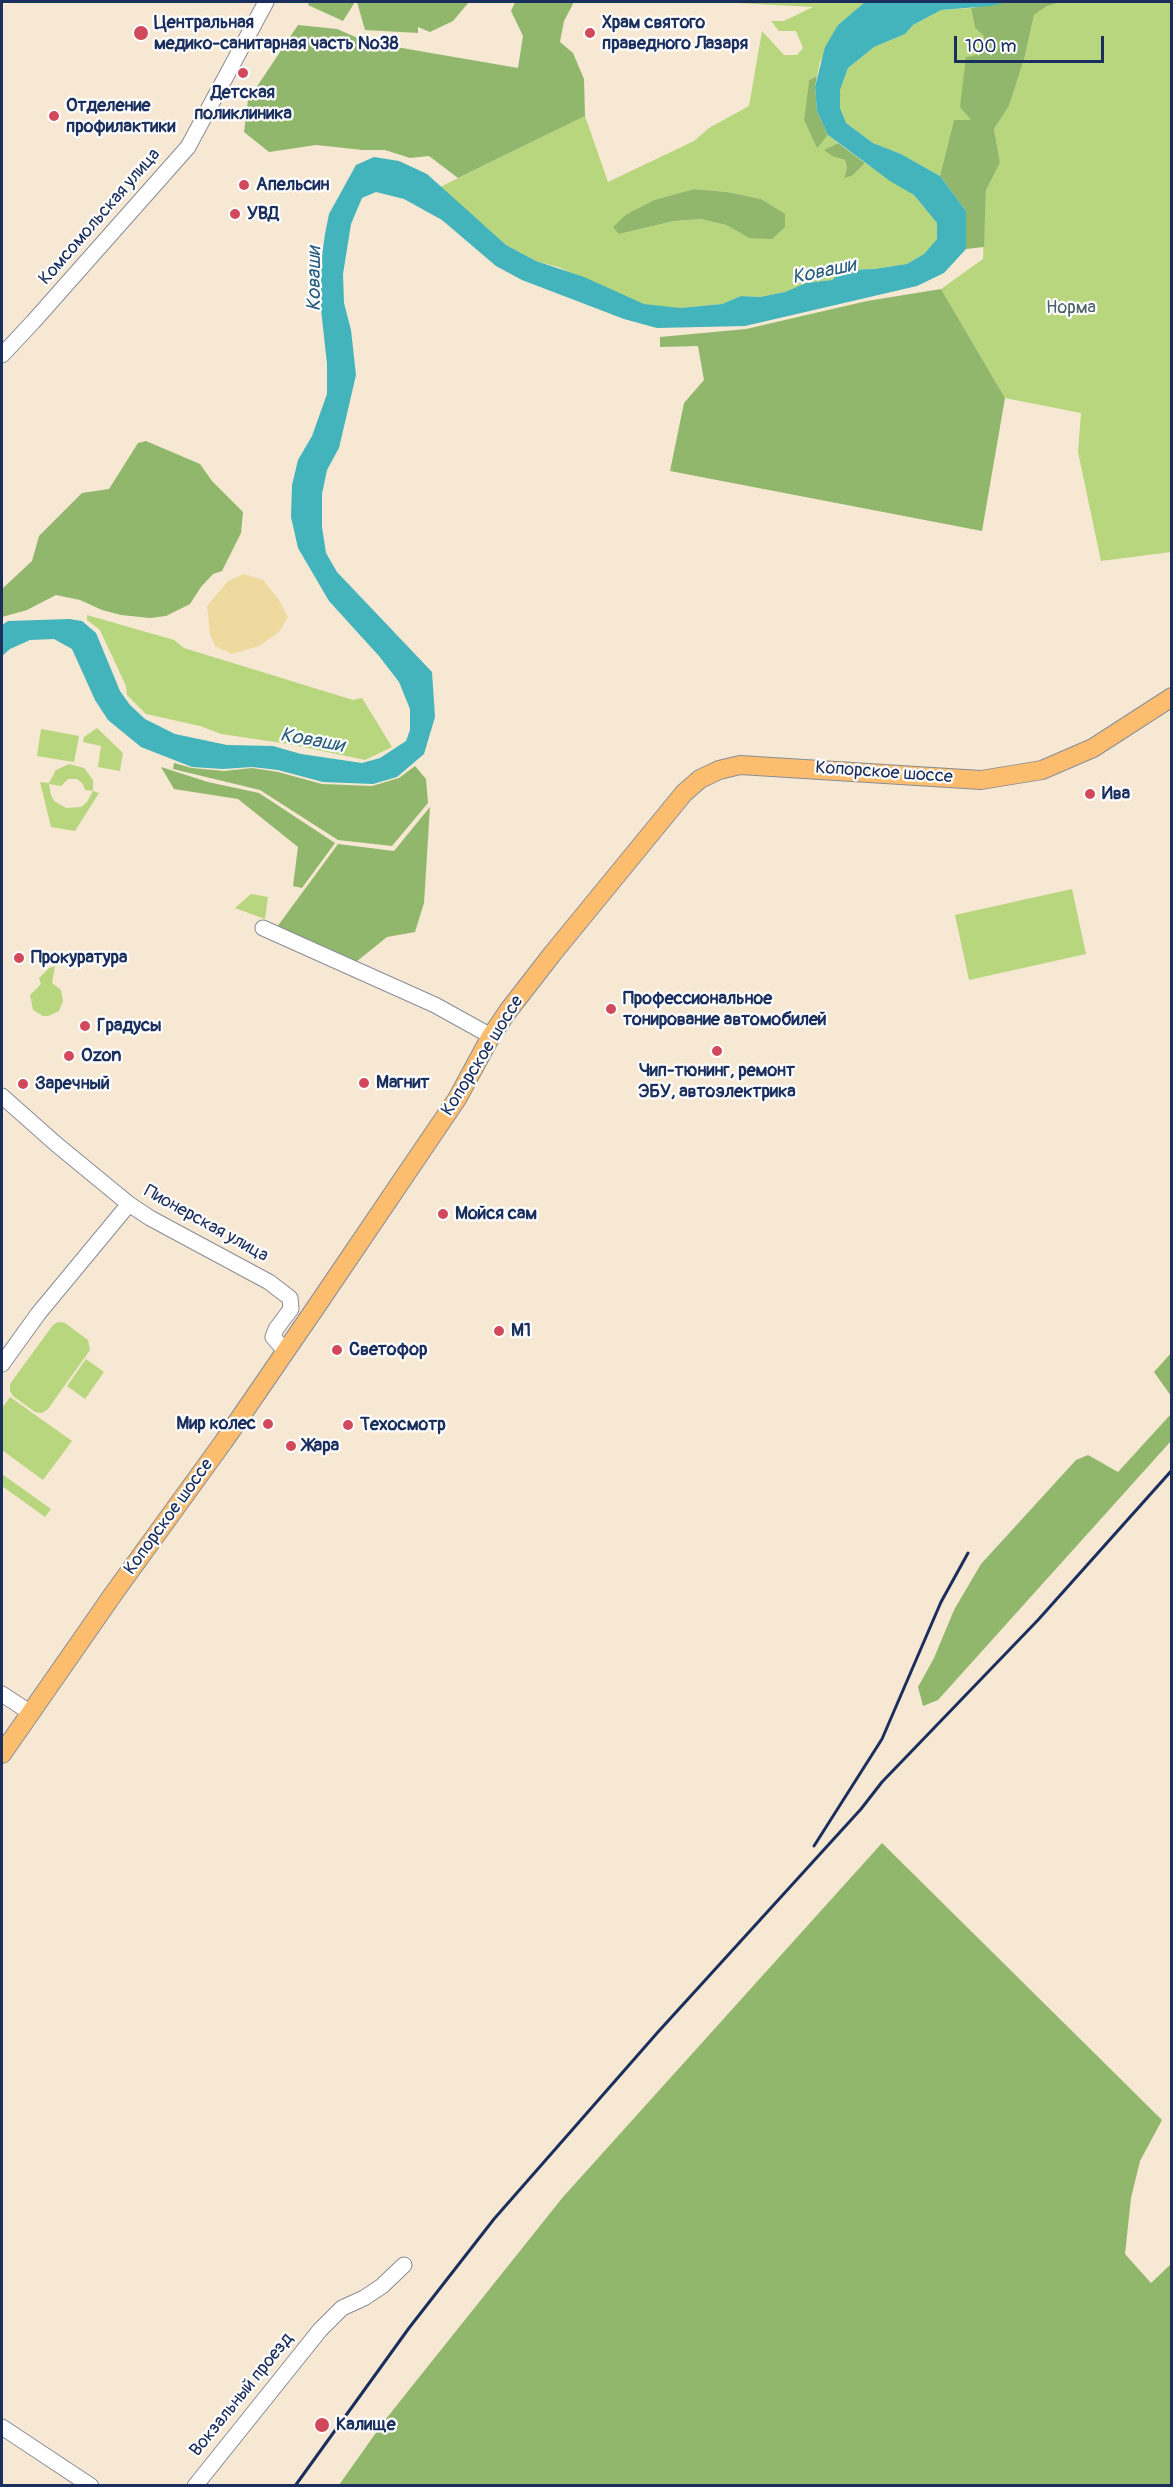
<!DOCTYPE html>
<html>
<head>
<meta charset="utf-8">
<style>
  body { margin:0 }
  #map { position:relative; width:1173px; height:2487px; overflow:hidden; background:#f6e8d3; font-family:Pangolin,sans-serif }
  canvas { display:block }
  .frame { position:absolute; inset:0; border:3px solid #1b2f5e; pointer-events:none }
  .scale { position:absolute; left:954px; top:36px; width:150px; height:27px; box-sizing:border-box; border:3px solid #1b2f5e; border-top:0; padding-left:8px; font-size:18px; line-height:21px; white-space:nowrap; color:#1b2f5e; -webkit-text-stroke:4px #fff; paint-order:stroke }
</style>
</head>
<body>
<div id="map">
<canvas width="1173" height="2487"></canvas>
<div class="frame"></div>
<div class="scale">100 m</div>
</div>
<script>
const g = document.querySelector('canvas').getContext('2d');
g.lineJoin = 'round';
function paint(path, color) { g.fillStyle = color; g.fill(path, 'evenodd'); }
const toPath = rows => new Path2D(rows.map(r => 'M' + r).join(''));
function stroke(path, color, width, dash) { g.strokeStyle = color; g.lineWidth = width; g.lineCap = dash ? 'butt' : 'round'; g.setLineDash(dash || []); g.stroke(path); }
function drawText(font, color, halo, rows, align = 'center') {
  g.font = font + ' Pangolin,sans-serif'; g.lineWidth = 4.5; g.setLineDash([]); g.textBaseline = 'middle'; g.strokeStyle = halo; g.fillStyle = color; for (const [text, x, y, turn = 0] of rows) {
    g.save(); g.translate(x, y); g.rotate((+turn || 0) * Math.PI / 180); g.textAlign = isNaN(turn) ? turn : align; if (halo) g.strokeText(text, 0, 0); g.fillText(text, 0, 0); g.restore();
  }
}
paint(toPath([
  [717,2,865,2,838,25,820,62,817,76,809,80,804,120,817,147,828,135,838,143,825,150,834,157,845,160,847,168,844,178,852,176,865,163,914,195,937,223,937,239,924,254,907,264,874,269,843,270,832,280,806,283,785,292,760,297,741,296,722,304,680,308,665,308,644,304,558,267,536,261,506,245,440,187,585,116,608,182,694,141,709,128,749,106,762,31,784,55,797,55,803,48,796,31,779,31,771,21,784,21,813,7],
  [694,189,727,192,761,199,749,238,726,225,701,219,674,221,619,234,627,214,654,200],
  [1062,2,1171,2,1171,552,1101,561,1078,452,1081,413,1005,398,941,289,983,259,986,190,1000,163,994,129,1009,106,1025,56,1034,15,1047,6],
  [971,8,975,28,984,35,981,55,966,57,972,121,954,120,940,176,901,154,873,143,846,123,840,108,840,90,848,68,874,47,905,34,913,25,941,10],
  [87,615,174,640,184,648,353,700,362,698,392,747,365,760,289,744,221,734,200,726,146,714,127,695,126,686,100,630,87,620],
  [97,728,123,753,120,771,98,767,101,746,83,742,84,737],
  [41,729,79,736,74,762,37,756],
  [69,764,84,768,93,780,93,791,99,793,75,831,51,827,40,782,49,783,56,770],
  [68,779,77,779,83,784,85,790,93,791,87,802,81,807,66,808,54,801,51,795,49,784,61,786],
  [1072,889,1086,954,969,980,955,915],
  [251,894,268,897,265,919,235,908],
  [55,966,52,983,61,990,63,1001,59,1011,48,1016,43,1016,33,1010,30,995,41,984,39,978,49,968],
  [58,1322,65,1323,88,1340,90,1350,48,1409,42,1413,35,1412,13,1396,10,1391,10,1384,53,1325],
  [86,1359,104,1372,85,1399,67,1386],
  [10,1397,72,1441,43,1480,2,1450,2,1408],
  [2,1474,51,1509,45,1517,2,1486]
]), '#b7d67d');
paint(toPath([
  [309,2,355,2,343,21,308,5],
  [357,2,469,2,453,21,430,32,418,27,418,33,365,30],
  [515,2,574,2,564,21,560,42,573,53,584,79,585,116,458,178,429,156,410,158,385,150,363,150,316,145,269,152,244,132,248,100,298,25,337,29,367,42,518,68,523,36,511,11],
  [1008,2,1062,2,1047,6,1034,15,1025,56,1009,106,994,129,1000,163,986,190,984,247,966,249,966,211,940,176,954,120,971,120,960,107,966,57,981,54,984,36,975,28,971,8],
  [817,76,815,87,817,111,828,135,817,148,804,120,809,80],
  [838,143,865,163,852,176,844,178,847,168,845,160,834,157,824,150],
  [694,189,727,192,761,199,785,214,785,227,772,239,749,238,726,225,701,219,674,221,619,234,613,227,627,214,654,200],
  [941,289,1005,398,982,531,670,471,684,403,704,380,698,346,660,347,660,337,746,329,867,301],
  [146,441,200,464,212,481,243,512,241,533,222,571,213,574,201,587,190,604,166,616,150,618,121,615,102,610,80,600,56,595,27,610,2,617,2,589,32,561,39,536,82,493,109,489,138,443],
  [174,763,192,768,224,771,252,768,278,772,322,784,372,786,399,778,415,766,426,779,428,803,392,846,338,840,260,790,173,769],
  [161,767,208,782,259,793,335,843,302,888,293,886,298,847,238,799,174,789],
  [430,807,424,903,415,932,387,937,351,966,274,931,338,844,394,851],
  [1171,1353,1171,1396,1154,1372],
  [1171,1414,1171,1441,938,1700,923,1706,918,1687,934,1658,954,1610,981,1564,1076,1460,1088,1455,1118,1472],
  [882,1843,1162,2120,1140,2161,1131,2198,1125,2254,1151,2283,1171,2264,1171,2485,339,2485,385,2420,563,2197]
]), '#91b76c');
paint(toPath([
  [244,574,263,580,279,600,288,617,279,632,259,646,232,654,215,646,210,634,207,606,228,581]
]), '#eeda9e');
paint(toPath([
  [865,2,1008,2,990,6,941,10,913,25,905,34,874,47,848,68,840,90,840,108,846,123,873,143,901,154,940,176,966,211,966,249,944,273,917,286,745,326,657,328,624,319,522,280,496,266,442,220,404,199,376,192,362,198,351,224,343,274,344,303,351,330,356,375,339,448,327,470,322,494,322,527,326,553,337,572,432,672,435,717,424,754,397,777,373,784,323,782,278,770,252,767,223,769,192,767,141,747,108,720,95,700,72,649,54,639,30,640,10,649,2,656,2,625,8,621,69,619,82,621,96,633,120,691,130,705,145,719,175,734,227,745,273,746,301,754,362,763,380,758,406,741,410,730,410,709,399,682,379,656,329,601,298,548,291,517,292,485,298,460,312,436,327,394,327,364,321,309,321,263,325,234,329,214,356,165,374,157,399,161,427,174,506,245,536,261,584,277,644,304,680,308,722,304,741,296,760,297,785,292,806,283,832,280,843,270,874,269,907,264,924,254,937,239,937,223,914,195,890,181,828,135,817,111,815,87,825,47,838,25]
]), '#43b3bc');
const minor = toPath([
  [2,355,33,322,188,147,266,2],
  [263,928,435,1005,491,1036],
  [2,1096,56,1144,129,1204,150,1218,269,1282,290,1298,291,1309,276,1329,273,1337,285,1351],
  [2,1364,38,1314,129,1204],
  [2,1694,31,1713],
  [2,2427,91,2486],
  [195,2486,320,2330,342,2308,364,2298,382,2286,404,2265]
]);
const major = toPath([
  [2,1754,114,1593,224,1441,316,1307,457,1099,491,1036,508,1011,553,953,684,793,700,779,719,770,740,765,981,780,1042,770,1093,748,1172,697]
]);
stroke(minor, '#888c98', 17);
stroke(major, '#888c98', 20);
stroke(minor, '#fff', 15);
stroke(major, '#fcbd6f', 18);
stroke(toPath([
  [814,1846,882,1739,941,1602,968,1553],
  [295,2486,409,2328,494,2219,658,2032,861,1809,882,1782,1038,1620,1172,1470]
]), '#1b2f5e', 3);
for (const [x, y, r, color] of [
  [141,33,8,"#d1495b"],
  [590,33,6,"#d1495b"],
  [243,73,6,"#d1495b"],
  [54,116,6,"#d1495b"],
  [244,185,6,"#d1495b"],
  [235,214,6,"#d1495b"],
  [1090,794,6,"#d1495b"],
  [19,958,6,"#d1495b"],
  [611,1009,6,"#d1495b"],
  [85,1026,6,"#d1495b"],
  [717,1051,6,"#d1495b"],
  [69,1056,6,"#d1495b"],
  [364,1083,6,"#d1495b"],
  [23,1084,6,"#d1495b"],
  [443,1214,6,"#d1495b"],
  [499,1331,6,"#d1495b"],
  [337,1350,6,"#d1495b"],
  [268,1424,6,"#d1495b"],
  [348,1425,6,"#d1495b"],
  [291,1446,6,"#d1495b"],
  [322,2425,8,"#d1495b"]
]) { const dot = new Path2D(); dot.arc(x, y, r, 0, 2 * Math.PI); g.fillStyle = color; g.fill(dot); stroke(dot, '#fff', 2); }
drawText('bold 18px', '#1b2f5e', '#fff', [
  ["Центральная",154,23],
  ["медико-санитарная часть №38",154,44],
  ["Храм святого",602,23],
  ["праведного Лазаря",602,44],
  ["Детская",243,93,"center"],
  ["поликлиника",243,114,"center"],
  ["Отделение",66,106],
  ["профилактики",66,127],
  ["Апельсин",256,185],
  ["УВД",247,214],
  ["Ива",1102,794],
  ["Прокуратура",31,958],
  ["Профессиональное",623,999],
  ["тонирование автомобилей",623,1020],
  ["Градусы",97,1026],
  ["Ozon",81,1056],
  ["Чип-тюнинг, ремонт",717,1071,"center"],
  ["ЭБУ, автоэлектрика",717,1092,"center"],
  ["Магнит",376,1083],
  ["Заречный",35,1084],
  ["Мойся сам",455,1214],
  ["М1",511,1331],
  ["Светофор",349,1350],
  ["Мир колес",256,1424,"right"],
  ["Техосмотр",360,1425],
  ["Жара",303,1446],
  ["Калище",336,2425]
], 'left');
drawText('18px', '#1b2f5e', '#fff', [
  ["Комсомольская улица",100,217,-49],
  ["Копорское шоссе",884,773,4],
  ["Копорское шоссе",483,1056,-58],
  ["Пионерская улица",206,1224,29],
  ["Копорское шоссе",169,1517,-54],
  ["Вокзальный проезд",242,2395,-51]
]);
drawText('18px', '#4a6167', '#fff', [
  ["Норма",1071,308]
]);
drawText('italic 20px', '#295d7f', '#fff', [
  ["Коваши",824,272,-12],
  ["Коваши",315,279,-90],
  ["Коваши",312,741,10]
]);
</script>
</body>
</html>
